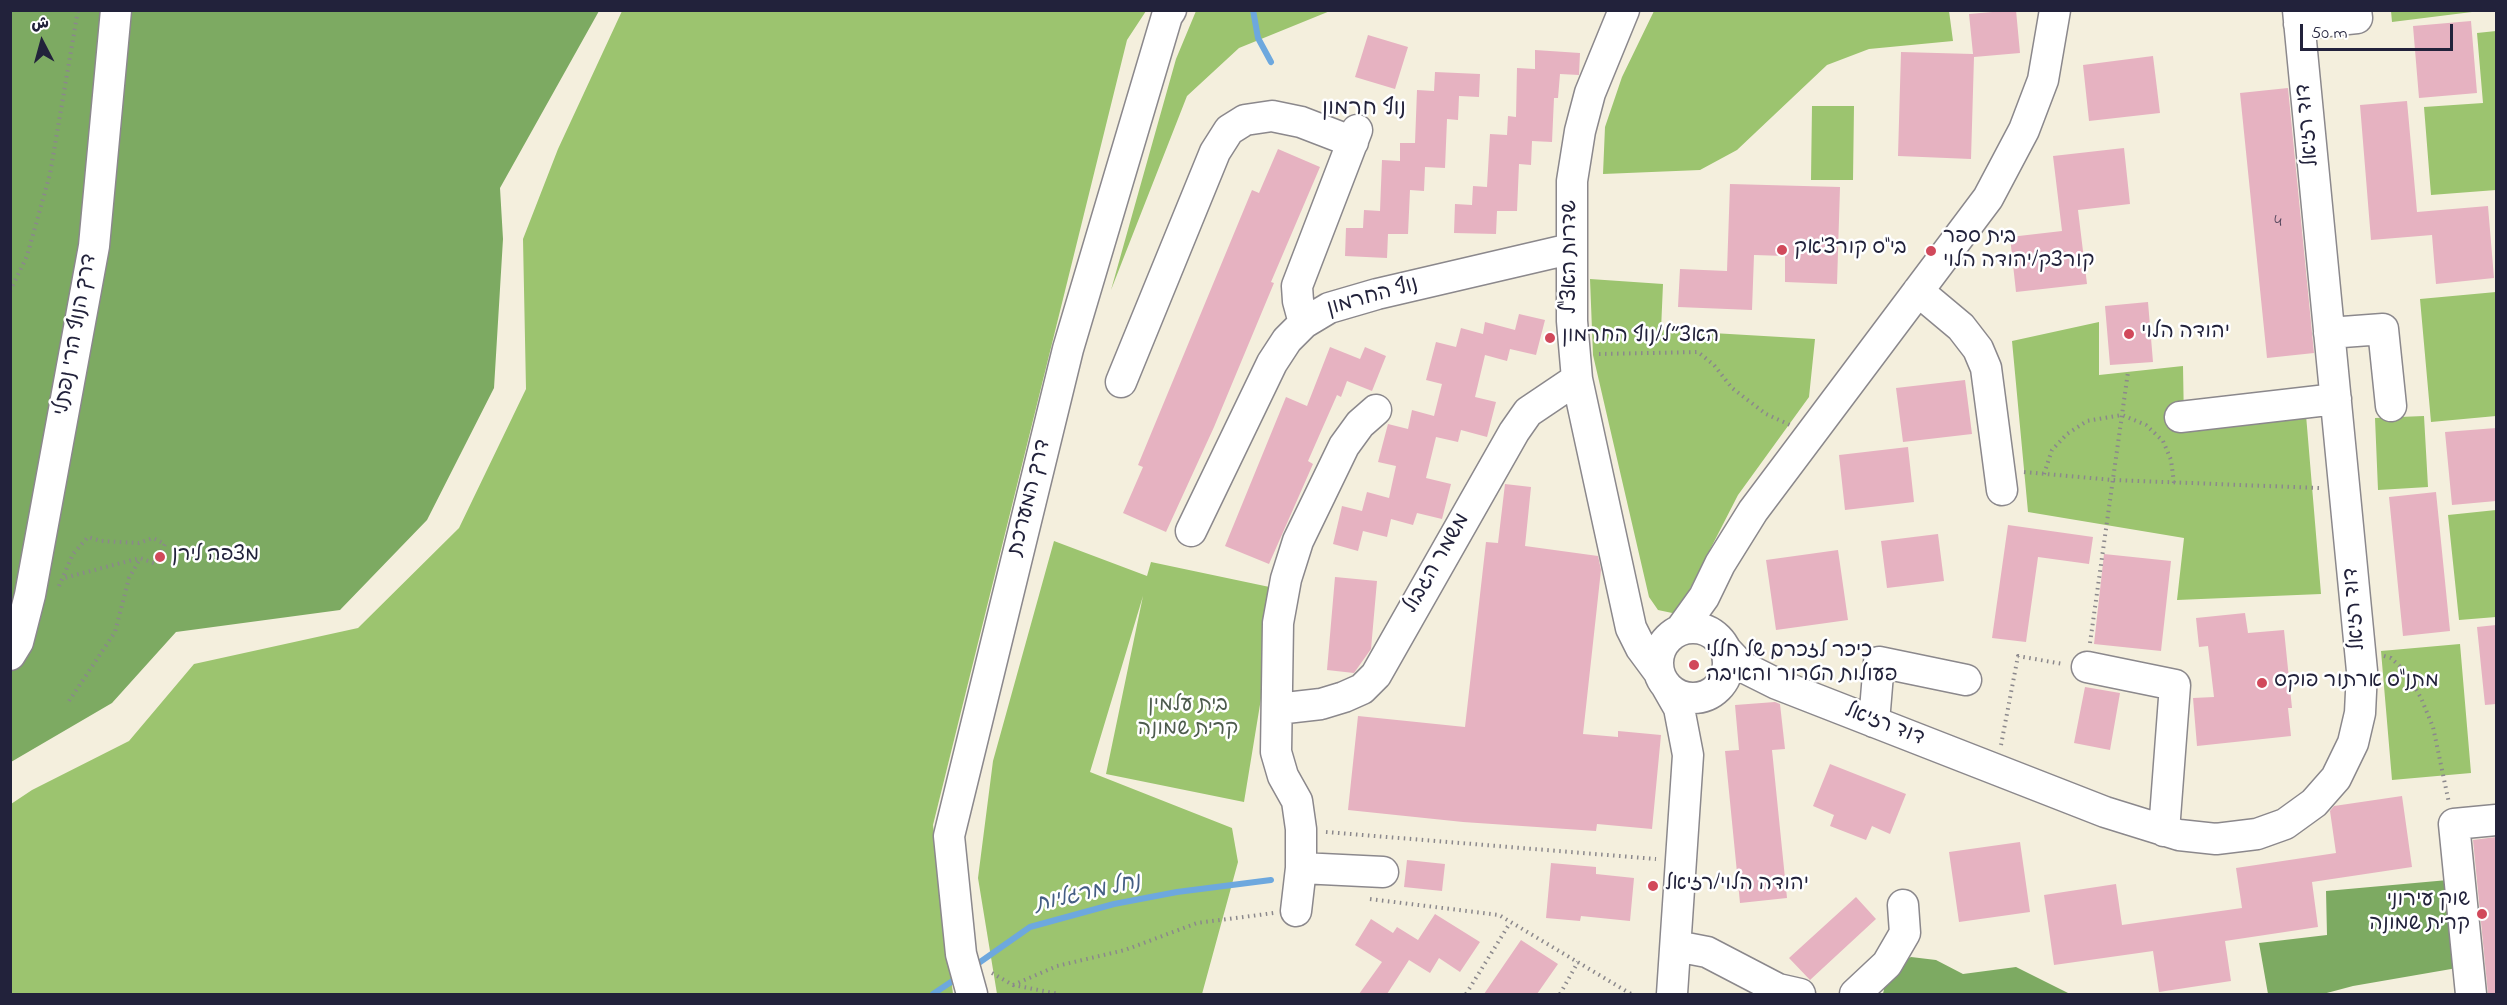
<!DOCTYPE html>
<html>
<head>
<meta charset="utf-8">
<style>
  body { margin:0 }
  #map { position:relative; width:2507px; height:1005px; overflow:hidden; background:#f4efdd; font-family:"Indie Flower","Playpen Sans Arabic",sans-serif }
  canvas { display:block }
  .frame { position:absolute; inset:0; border:12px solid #22223b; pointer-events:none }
  .north { position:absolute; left:12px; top:12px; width:60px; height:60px; -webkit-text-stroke:4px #fff; paint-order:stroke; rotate:354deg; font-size:16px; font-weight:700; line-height:24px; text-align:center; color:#22223b }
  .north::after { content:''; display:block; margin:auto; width:21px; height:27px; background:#22223b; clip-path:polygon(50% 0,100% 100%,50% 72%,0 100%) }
  .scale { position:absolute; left:2300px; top:24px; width:153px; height:27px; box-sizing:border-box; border:3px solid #22223b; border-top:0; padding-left:8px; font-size:18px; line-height:21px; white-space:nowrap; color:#22223b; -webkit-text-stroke:4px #fff; paint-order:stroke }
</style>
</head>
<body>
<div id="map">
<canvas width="2507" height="1005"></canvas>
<div class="frame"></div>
<div class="north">ش</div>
<div class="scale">50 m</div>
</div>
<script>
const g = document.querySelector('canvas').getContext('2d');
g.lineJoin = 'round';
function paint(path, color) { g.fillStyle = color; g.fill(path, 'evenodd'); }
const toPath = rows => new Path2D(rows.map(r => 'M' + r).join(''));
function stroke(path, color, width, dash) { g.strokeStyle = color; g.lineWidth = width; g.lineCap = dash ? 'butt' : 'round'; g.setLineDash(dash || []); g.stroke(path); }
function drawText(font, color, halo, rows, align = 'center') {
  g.font = font + ' "Indie Flower","Playpen Sans Hebrew",sans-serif'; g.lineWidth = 5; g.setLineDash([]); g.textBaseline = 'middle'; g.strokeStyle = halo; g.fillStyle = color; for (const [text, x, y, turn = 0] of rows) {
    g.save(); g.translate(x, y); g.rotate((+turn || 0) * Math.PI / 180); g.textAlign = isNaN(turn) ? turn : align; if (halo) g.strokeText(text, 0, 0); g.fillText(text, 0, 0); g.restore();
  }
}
paint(toPath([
  [622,11,1146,11,1127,40,933,825,953,994,11,994,11,804,32,790,129,741,194,664,358,628,459,528,526,389,523,239,558,149],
  [1196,11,1330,11,1239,48,1187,96,1111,290,1176,59],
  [1654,11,1949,11,1953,41,1869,49,1827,65,1737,150,1700,170,1603,174,1605,127,1622,77],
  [2480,11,2392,22,2391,11,2391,10],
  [2496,31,2496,190,2431,195,2424,107,2483,103,2477,33],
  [1812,106,1854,106,1853,180,1811,180],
  [1590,279,1663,284,1661,330,1815,339,1809,397,1738,495,1677,614,1658,610,1649,597,1593,355],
  [2496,292,2496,416,2431,422,2420,299],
  [2099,322,2099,375,2183,366,2184,424,2306,415,2321,594,2177,600,2184,538,2028,512,2012,341],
  [2424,416,2428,487,2378,490,2375,418],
  [2496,510,2496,617,2459,620,2448,515],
  [1054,541,1147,576,1151,562,1279,589,1244,802,1106,774,1143,596,1090,772,1232,828,1238,862,1202,994,997,994,978,878,993,761],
  [2460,644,2471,773,2392,780,2381,651]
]), '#9cc46f');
paint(toPath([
  [11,11,599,11,500,188,503,239,494,388,427,520,340,610,176,632,112,703,11,762],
  [2448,880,2457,968,2353,986,2323,994,2268,994,2259,943,2327,935,2326,891],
  [1911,957,1936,960,1963,974,2016,967,2070,994,1883,994,1888,969]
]), '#7daa62');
stroke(toPath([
  [1253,10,1258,38,1271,62],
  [973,967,1030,927,1114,904,1177,892,1271,880],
  [933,994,960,976]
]), '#6da8de', 6);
paint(toPath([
  [2016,10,2020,53,1974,57,1971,159,1898,156,1901,52,1973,54,1969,14],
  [2471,21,2477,93,2419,98,2413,26],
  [1368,35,1408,47,1395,89,1355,77],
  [1535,50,1580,53,1579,75,1560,74,1558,98,1554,98,1552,142,1532,141,1531,165,1519,164,1517,211,1497,211,1496,234,1454,233,1455,204,1472,205,1473,186,1487,187,1490,134,1507,135,1508,116,1516,117,1517,68,1535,69],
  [2153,56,2160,113,2089,121,2083,65],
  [1435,72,1480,74,1479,97,1459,96,1458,120,1447,119,1445,168,1425,167,1424,191,1410,190,1408,234,1388,234,1387,258,1345,256,1346,228,1363,228,1364,210,1380,211,1382,160,1400,161,1400,143,1415,143,1417,90,1434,91],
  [2288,88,2314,353,2267,358,2240,93],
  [2407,101,2417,212,2488,206,2494,278,2436,284,2432,235,2371,240,2360,105],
  [2124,148,2130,204,2078,210,2087,284,2016,292,2010,237,2062,231,2053,156],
  [1278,149,1320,167,1271,282,1274,283,1214,427,1166,532,1123,513,1143,467,1138,465,1252,190,1259,193],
  [1730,184,1840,187,1837,284,1785,282,1785,256,1754,255,1752,310,1678,307,1680,269,1727,271],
  [2148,302,2153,362,2110,365,2105,306],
  [1519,314,1545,320,1536,355,1510,349,1507,361,1485,355,1475,397,1496,402,1487,437,1461,430,1458,442,1436,437,1426,478,1451,484,1442,519,1417,513,1413,525,1391,519,1387,537,1363,531,1358,551,1333,544,1342,506,1362,511,1367,492,1389,498,1396,466,1378,462,1388,424,1408,429,1412,410,1434,416,1442,384,1426,380,1436,342,1456,347,1461,328,1483,334,1485,322,1515,330],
  [1330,347,1360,359,1365,347,1386,356,1372,391,1347,381,1341,397,1337,395,1308,461,1313,464,1269,564,1225,546,1286,397,1307,406],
  [1965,380,1972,434,1903,442,1896,388],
  [2496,428,2496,501,2452,505,2445,432],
  [1908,447,1914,502,1845,510,1839,455],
  [1505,484,1531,487,1525,546,1598,556,1601,570,1583,734,1618,737,1618,731,1661,735,1652,829,1597,824,1596,831,1463,822,1348,810,1358,716,1465,727,1486,542,1498,543],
  [2436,492,2450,631,2403,636,2389,497],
  [2008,525,2093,537,2089,564,2038,557,2026,642,1992,638],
  [1938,534,1944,581,1887,588,1881,541],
  [1838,550,1848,620,1776,630,1766,560],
  [2104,554,2171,561,2161,651,2094,644],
  [1335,577,1377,581,1371,649,1354,673,1327,670],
  [2245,613,2248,633,2284,630,2292,708,2288,708,2291,736,2197,746,2193,698,2214,697,2208,646,2199,647,2196,618],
  [2496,625,2496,704,2485,705,2477,627],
  [2085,687,2120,693,2110,750,2074,743],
  [1775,702,1780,704,1785,749,1772,750,1787,898,1740,903,1725,751,1739,750,1735,705],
  [1830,764,1906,794,1890,834,1872,826,1866,840,1830,826,1834,815,1813,806],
  [2402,796,2412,867,2312,882,2318,927,2225,941,2231,981,2159,992,2153,951,2054,965,2044,895,2116,884,2122,925,2242,908,2236,868,2336,853,2330,811,2334,806],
  [2496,837,2496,994,2488,994,2473,840],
  [2020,842,2030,912,1959,922,1949,852],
  [1407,860,1445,864,1442,891,1404,887],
  [1551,863,1596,867,1596,874,1634,878,1630,921,1581,916,1580,921,1546,918],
  [1856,897,1876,919,1810,980,1789,958],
  [1435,914,1480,942,1460,972,1439,958,1430,973,1409,960,1387,994,1359,994,1382,962,1355,945,1371,919,1393,933,1397,927,1418,940],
  [1521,940,1558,964,1537,994,1484,994]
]), '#e6b2c1');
const minor = toPath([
  [1624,10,1590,93,1580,131,1572,181,1572,321,1577,379,1631,628,1641,648,1658,671],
  [2299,24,2357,18,2356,10],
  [1918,291,1961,327,1978,349,1986,368,2002,490],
  [1304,323,1298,301,1297,286,1357,130],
  [2329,333,2383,329,2391,406],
  [1121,382,1215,152,1229,130,1245,120,1272,116,1301,122,1353,142],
  [2180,417,2336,399],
  [1191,531,1272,363,1287,340,1304,323,1329,308,1377,294,1570,249],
  '1658 663a35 35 0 1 1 70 0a35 35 0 1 1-70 0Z',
  [1681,629,1704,597,1720,564,1753,511,1988,198,2024,130,2043,80,2055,10],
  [1727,651,1741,666,1777,684,2105,812,2179,835,2216,839,2257,834,2285,824,2314,803,2336,778,2353,743,2360,713,2362,671,2298,10],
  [10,655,18,642,30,595,94,246,116,10],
  [2087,667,2175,685,2164,831],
  [1667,687,1679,708,1688,755,1672,994],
  [1277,709,1321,704,1344,697,1362,689,1376,675,1514,432,1528,412,1577,379],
  [1874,722,1879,662,1966,680],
  [1301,868,1383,872],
  [1296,911,1301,868,1301,829,1297,801,1283,776,1276,752,1278,623,1286,579,1298,541,1344,446,1360,424,1376,410],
  [1676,946,1707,952,1778,989,1800,994],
  [972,994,961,954,949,836,1068,349,1167,16,1171,10],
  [1855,994,1887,964,1905,933,1903,905],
  [2471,994,2454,824,2496,820]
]);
stroke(minor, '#8b888c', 33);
stroke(toPath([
  [10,291,27,256,50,174,78,10],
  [1599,354,1698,352,1714,365,1732,388,1766,414,1790,425],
  [2024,472,2113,480,2319,488],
  [2044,474,2052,450,2067,434,2087,421,2122,415,2146,425,2163,441,2171,460,2174,483],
  [59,586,73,554,88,537,101,541,139,543,153,538,165,544,156,564,140,558,64,578],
  [2090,643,2128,372],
  [2384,656,2391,658,2407,673,2421,698,2433,727,2449,803],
  [69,701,115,632,129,578,140,559],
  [2001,745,2018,656,2063,664],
  [1326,832,1656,859],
  [1370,899,1499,915,1631,994],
  [992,973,1013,985,1059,994],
  [1013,985,1057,966,1125,950,1197,923,1274,913],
  [1466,994,1510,923],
  [1560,994,1578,962]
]), '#8b888c', 4, [1.5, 4.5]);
stroke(minor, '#fff', 30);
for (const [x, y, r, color] of [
  [1782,250,6,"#d1495b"],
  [1931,251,6,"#d1495b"],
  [2129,334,6,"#d1495b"],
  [1550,338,6,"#d1495b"],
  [160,557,6,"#d1495b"],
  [1694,665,6,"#d1495b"],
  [2262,683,6,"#d1495b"],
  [1653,886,6,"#d1495b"],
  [2482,914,6,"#d1495b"]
]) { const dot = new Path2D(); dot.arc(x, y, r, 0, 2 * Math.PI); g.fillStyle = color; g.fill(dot); stroke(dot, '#fff', 2); }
drawText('18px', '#53465c', null, [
  ["4",2278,223]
]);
drawText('21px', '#22223b', '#fff', [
  ["דוד רזיאל",2309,125,-96],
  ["שדרות האצ\"ל",1572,257,-90],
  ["נוף החרמון",1373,298,-16],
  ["דרך הנוף הרי נפתלי",77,335,-80],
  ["דרך המערכת",1031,498,-76],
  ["משמר הגבול",1438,564,-60],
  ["דוד רזיאל",2356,609,-95],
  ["דוד רזיאל",1884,726,21]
]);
drawText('21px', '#22223b', '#fff', [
  ["בית ספר",1943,239],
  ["קורצק/יהודה הלוי",1943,263],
  ["בי''ס קורצ'אק",1794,250],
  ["יהודה הלוי",2141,334],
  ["האצ״ל/נוף החרמון",1562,338],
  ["מצפה לירן",172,557],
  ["כיכר לזכרם של חללי",1706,653],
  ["פעולות הטרור והאיבה",1706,677],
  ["מתנ\"ס ארתור פוקס",2274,683],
  ["יהודה הלוי/רזיאל",1665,886],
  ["שוק עירוני",2470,902,"right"],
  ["קרית שמונה",2470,926,"right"]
], 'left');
drawText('21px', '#4d5b4d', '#fff', [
  ["בית עלמין",1188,707],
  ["קרית שמונה",1188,731]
]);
drawText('22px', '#22223b', '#fff', [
  ["נוף חרמון",1364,110]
]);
drawText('italic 22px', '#445e84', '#fff', [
  ["נחל מרגליות",1088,895,-13]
]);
</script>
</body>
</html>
